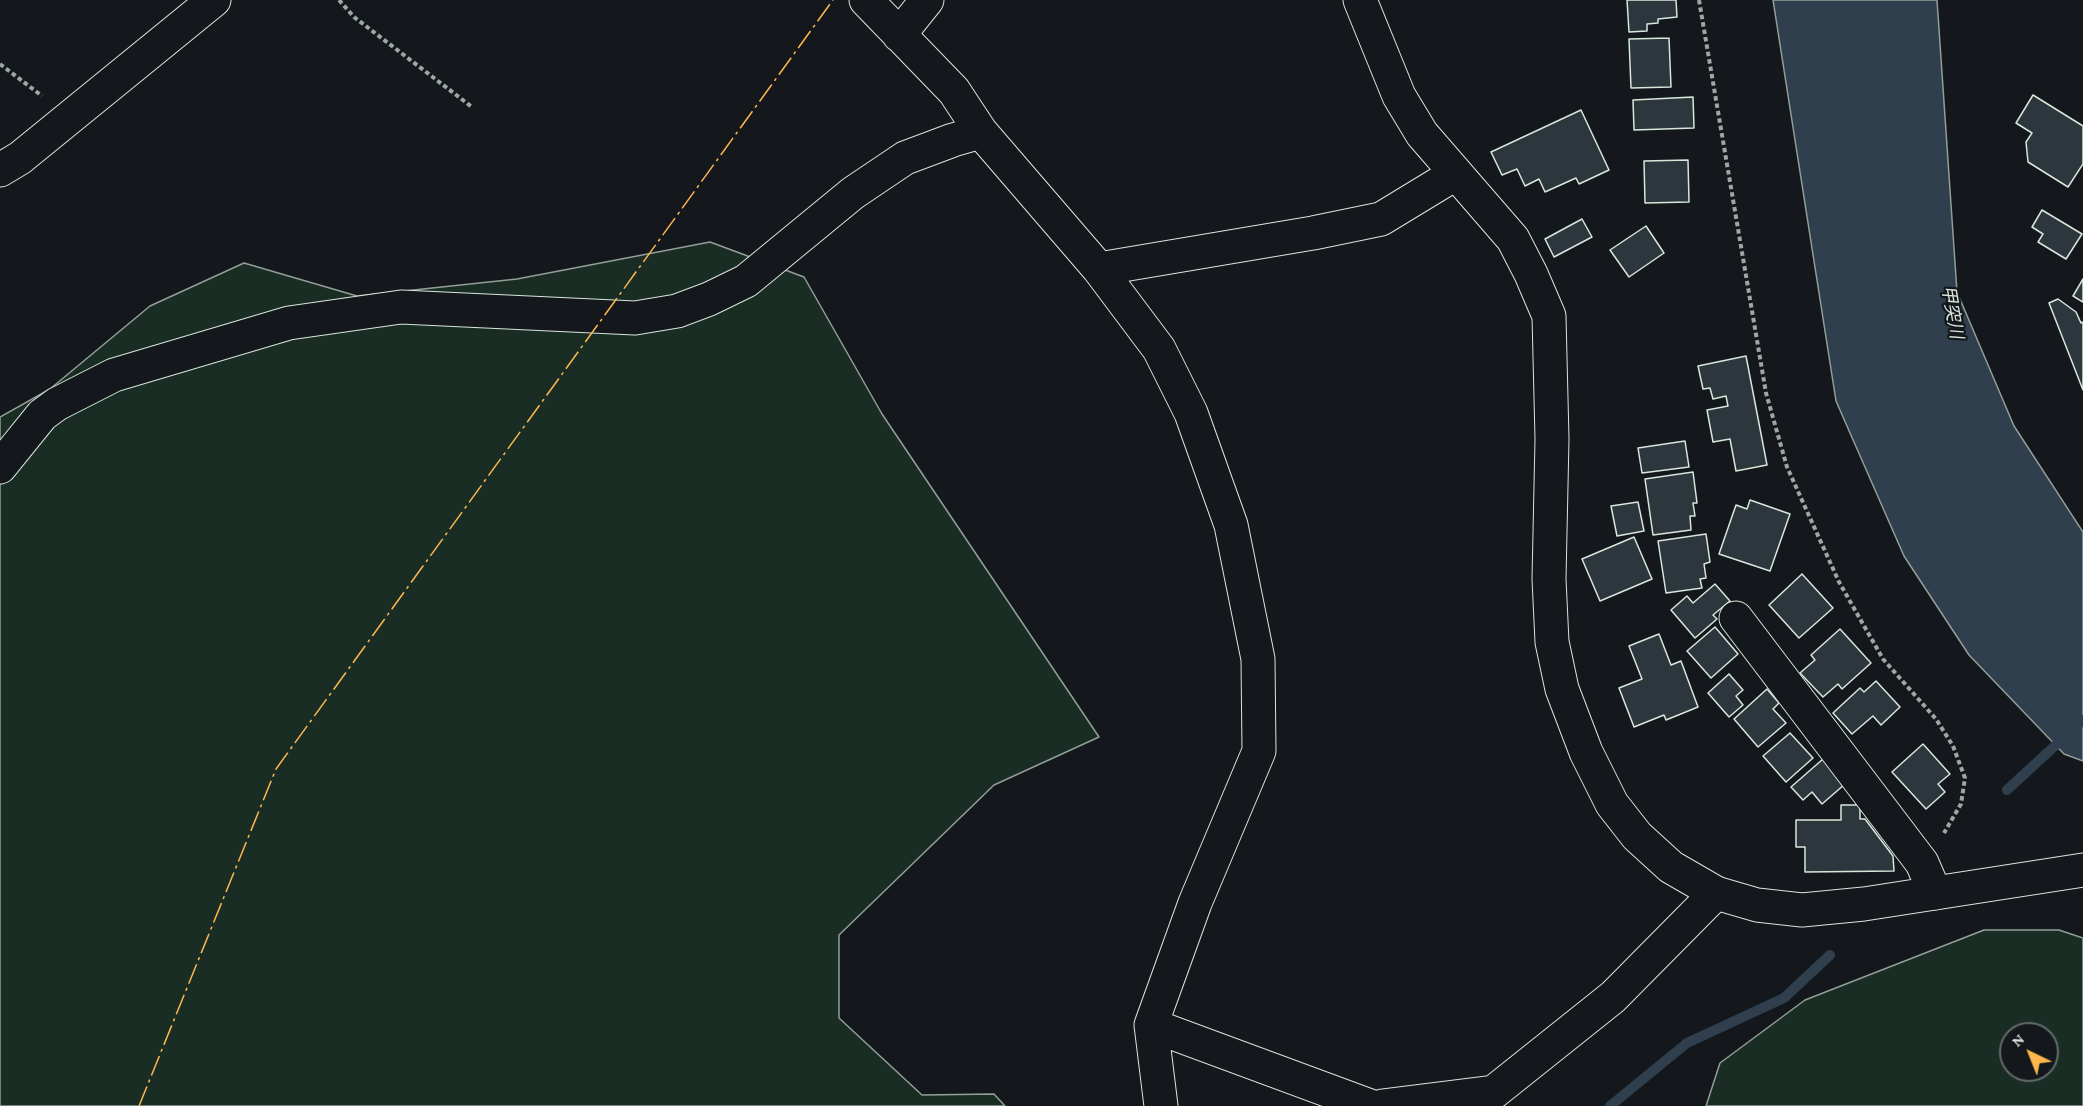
<!DOCTYPE html>
<html>
<head>
<meta charset="utf-8">
<style>
  body { margin:0 }
  #map { position:relative; width:2083px; height:1106px; overflow:hidden; background:#14181c; font-family:"Crimson Pro",serif }
  canvas { display:block }
  .north { position:absolute; left:1999px; top:1022px; width:60px; height:60px; box-sizing:border-box; background:#14181c; border:2px solid #626a69; border-radius:50%; rotate:317deg; font-size:16px; font-weight:700; line-height:24px; text-align:center; color:#d8e6dc }
  .north::after { content:''; display:block; margin:auto; width:21px; height:27px; background:#ffb74d; clip-path:polygon(50% 0,100% 100%,50% 72%,0 100%) }
</style>
</head>
<body>
<div id="map">
<canvas width="2083" height="1106"></canvas>
<div class="north">N</div>
</div>
<script>
const g = document.querySelector('canvas').getContext('2d');
g.lineJoin = 'round';
function paint(path, color) { g.fillStyle = color; g.fill(path, 'evenodd'); }
const toPath = rows => new Path2D(rows.map(r => 'M' + r).join(''));
function stroke(path, color, width, dash) { g.strokeStyle = color; g.lineWidth = width; g.lineCap = dash ? 'butt' : 'round'; g.setLineDash(dash || []); g.stroke(path); }
function drawText(font, color, halo, rows, align = 'center') {
  g.font = font + ' "Crimson Pro","Noto Sans JP",serif'; g.lineWidth = 4.5; g.setLineDash([]); g.textBaseline = 'middle'; g.strokeStyle = halo; g.fillStyle = color; for (const [text, x, y, turn = 0] of rows) {
    g.save(); g.translate(x, y); g.rotate((+turn || 0) * Math.PI / 180); g.textAlign = isNaN(turn) ? turn : align; if (halo) g.strokeText(text, 0, 0); g.fillText(text, 0, 0); g.restore();
  }
}
const green = toPath([
  [710,242,804,277,882,414,1099,737,994,785,839,935,839,1018,922,1095,994,1094,1005,1106,0,1106,0,417,50,389,150,306,244,263,357,296,517,279,710,242],
  [1984,930,2059,930,2083,938,2083,1106,1706,1106,1720,1063,1805,1000,1984,930],
  [2011,1034,2047,1034,2047,1070,2011,1070,2011,1034]
]);
paint(green, '#1a2d24');
stroke(green, '#939e99', 1.5);
const water = toPath([
  [1773,0,1937,0,1957,292,2014,426,2083,532,2083,761,2064,754,1969,655,1904,556,1836,401,1773,0]
]);
paint(water, '#2f3f4d');
stroke(water, '#939e99', 1.5);
stroke(toPath([
  [2007,790,2083,720],
  [1610,1106,1687,1043,1784,998,1830,955]
]), '#2f3f4d', 10);
const building = toPath([
  [1627,0,1676,0,1677,17,1658,19,1658,23,1647,24,1647,31,1629,32,1627,0],
  [1669,38,1671,87,1631,88,1629,39,1669,38],
  [2033,95,2083,126,2083,164,2068,187,2028,162,2026,142,2032,133,2016,123,2033,95],
  [1693,97,1694,128,1634,130,1633,100,1693,97],
  [1581,110,1609,170,1579,184,1576,178,1545,192,1539,179,1525,186,1517,169,1502,175,1491,152,1581,110],
  [1688,160,1689,202,1645,203,1644,161,1688,160],
  [2042,210,2082,234,2066,259,2038,242,2043,234,2032,227,2042,210],
  [1582,219,1592,237,1554,257,1545,239,1582,219],
  [1646,226,1664,253,1629,277,1610,250,1646,226],
  [2083,279,2083,302,2073,296,2083,279],
  [2058,299,2076,312,2081,323,2083,322,2083,390,2049,303,2058,299],
  [1746,356,1767,465,1736,471,1730,439,1713,442,1707,410,1728,406,1726,396,1713,399,1710,388,1703,389,1698,366,1746,356],
  [1685,441,1689,467,1642,473,1638,448,1685,441],
  [1693,472,1697,503,1693,503,1695,516,1690,516,1691,530,1653,535,1645,479,1693,472],
  [1750,500,1790,514,1770,571,1719,554,1736,505,1747,509,1750,500],
  [1638,502,1644,531,1617,536,1611,506,1638,502],
  [1706,534,1710,562,1704,564,1706,578,1700,579,1702,588,1666,593,1658,541,1706,534],
  [1634,537,1652,579,1600,601,1582,559,1634,537],
  [1802,574,1833,608,1799,638,1769,605,1802,574],
  [1715,584,1730,601,1713,615,1717,619,1695,638,1671,610,1687,596,1693,603,1715,584],
  [1715,627,1738,654,1711,678,1687,651,1715,627],
  [1840,629,1871,663,1842,689,1838,684,1823,697,1800,673,1815,660,1811,655,1840,629],
  [1659,634,1671,665,1681,661,1698,707,1666,720,1664,715,1634,727,1619,688,1642,679,1629,646,1659,634],
  [1729,674,1743,690,1736,696,1743,705,1729,717,1708,693,1729,674],
  [1876,681,1900,707,1881,725,1873,716,1852,734,1833,713,1860,688,1864,692,1876,681],
  [1767,689,1779,703,1773,709,1786,723,1758,747,1734,719,1767,689],
  [1790,733,1813,758,1786,782,1763,756,1790,733],
  [1923,744,1950,774,1938,784,1945,792,1926,809,1892,772,1923,744],
  [1823,759,1845,784,1822,804,1812,792,1803,800,1791,787,1823,759],
  [1841,805,1860,805,1860,819,1865,819,1893,856,1894,871,1805,872,1805,847,1796,847,1796,820,1841,820,1841,805]
]);
paint(building, '#2c363c');
stroke(building, '#d8e6dc', 1.5);
const street = toPath([
  [866,0,954,91,981,132,1099,269,1159,349,1191,413,1231,525,1258,659,1259,751,1195,903,1151,1025,1161,1106],
  [899,35,927,0],
  [0,170,20,158,214,0],
  [1099,269,1313,233,1381,219,1455,174],
  [0,467,42,415,57,404,114,375,289,323,401,307,635,318,677,311,709,299,746,281,853,193,905,158,953,140,981,132],
  [1736,618,1922,863,1935,893],
  [1151,1025,1370,1106],
  [1382,1106,1494,1092,1613,997,1716,893]
]);
const secondary = toPath([
  [1360,0,1399,96,1422,134,1513,239,1531,274,1549,316,1552,439,1549,579,1552,642,1562,689,1586,752,1612,804,1637,836,1671,867,1716,893,1757,905,1802,910,1864,904,2083,870]
]);
stroke(street, '#d8e6dc', 35);
stroke(secondary, '#d8e6dc', 35);
stroke(toPath([
  [339,0,354,17,472,107],
  [1699,0,1766,393,1787,467,1839,582,1883,659,1936,719,1953,746,1965,778,1961,804,1944,833],
  [0,64,42,96]
]), '#9da8a2', 4, [4.5, 3]);
stroke(street, '#14181c', 33);
stroke(secondary, '#14181c', 33);
stroke(toPath([
  [139,1106,276,769,833,0]
]), '#ffb74d', 1.5, [21, 4.5, 3, 4.5]);
drawText('italic 18px', '#d8e6dc', '#14181c', [
  ["甲突川",1952,312,80]
]);
</script>
</body>
</html>
